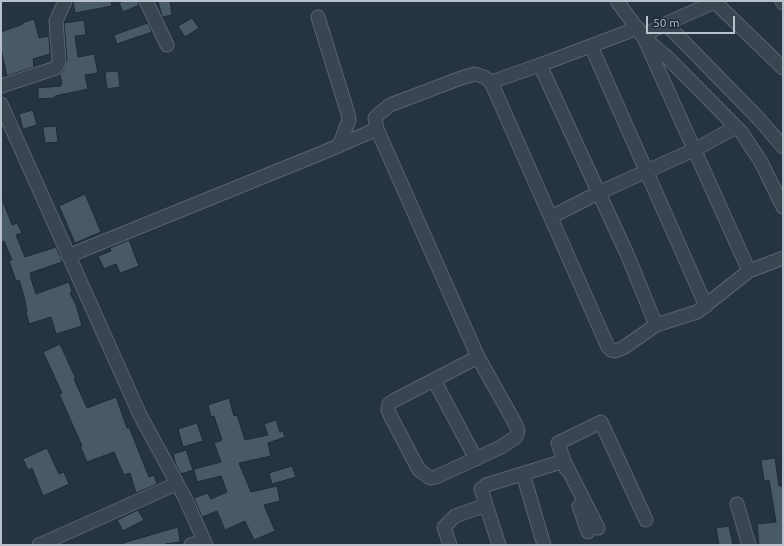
<!DOCTYPE html>
<html>
<head>
<meta charset="utf-8">
<style>
  body { margin:0 }
  #map { position:relative; width:784px; height:546px; overflow:hidden; background:#253342; font-family:Ubuntu,sans-serif }
  canvas { display:block }
  .frame { position:absolute; inset:0; border:2px solid #b7c0cb; pointer-events:none }
  .scale { position:absolute; left:646px; top:16px; width:89px; height:18px; box-sizing:border-box; border:2px solid #b7c0cb; border-top:0; padding-left:5px; font-size:12px; line-height:14px; white-space:nowrap; color:#b7c0cb; -webkit-text-stroke:3px #1f2a37; paint-order:stroke }
</style>
</head>
<body>
<div id="map">
<canvas width="784" height="546"></canvas>
<div class="frame"></div>
<div class="scale">50 m</div>
</div>
<script>
const g = document.querySelector('canvas').getContext('2d');
g.lineJoin = 'round';
function paint(path, color) { g.fillStyle = color; g.fill(path, 'evenodd'); }
const toPath = rows => new Path2D(rows.map(r => 'M' + r).join(''));
function stroke(path, color, width, dash) { g.strokeStyle = color; g.lineWidth = width; g.lineCap = dash ? 'butt' : 'round'; g.setLineDash(dash || []); g.stroke(path); }
const building = toPath([
  [73,1,111,1,112,6,75,13,73,1],
  [124,1,138,1,139,5,123,12,119,3,124,1],
  [158,1,170,1,172,15,162,17,158,1],
  [192,18,199,28,185,37,178,26,192,18],
  [34,19,39,38,49,36,50,54,33,59,34,67,7,76,1,49,1,32,23,24,22,23,34,19],
  [84,20,86,35,75,36,78,57,94,54,98,73,85,75,88,89,55,96,55,98,38,99,38,88,61,86,61,84,62,83,60,75,63,71,67,60,64,23,84,20],
  [148,23,152,32,117,44,114,35,148,23],
  [118,71,120,87,107,89,105,72,118,71],
  [33,110,37,125,23,129,19,114,33,110],
  [56,126,58,142,45,143,43,127,56,126],
  [85,194,101,232,75,243,59,206,85,194],
  [2,199,12,225,17,223,22,233,16,235,25,257,56,247,60,256,62,262,30,273,31,276,30,276,36,294,69,282,72,292,70,293,76,305,82,326,56,334,51,317,29,324,26,312,27,311,24,296,19,280,16,281,9,261,12,260,4,241,1,242,2,199],
  [129,240,139,266,120,273,116,264,104,269,98,256,111,251,110,248,129,240],
  [60,344,76,379,74,379,87,408,116,397,127,428,129,427,149,477,154,475,157,484,136,493,130,473,124,475,114,452,87,462,80,446,82,446,59,394,62,393,43,352,60,344],
  [229,398,234,416,237,415,245,440,268,435,264,424,276,420,280,432,283,431,285,437,268,443,271,456,239,463,251,492,277,486,280,501,264,505,275,531,254,540,245,521,225,530,217,511,202,517,194,498,208,493,211,499,227,492,221,476,197,482,194,469,221,462,214,443,222,440,214,416,211,417,208,405,229,398],
  [197,423,203,441,183,447,178,429,197,423],
  [47,448,59,474,64,472,69,484,43,496,32,468,28,470,23,459,47,448],
  [186,450,193,470,181,474,176,465,173,454,186,450],
  [775,458,779,486,783,486,783,545,759,545,757,524,776,522,769,480,764,481,761,460,775,458],
  [292,466,296,477,272,484,269,473,292,466],
  [138,510,144,520,123,531,117,520,138,510],
  [729,526,733,545,719,545,716,528,729,526],
  [178,527,180,542,165,544,166,545,124,545,123,543,178,527]
]);
paint(building, '#495968');
stroke(building, '#212c39', 1);
const street = toPath([
  [146,1,167,45],
  [617,1,644,38,749,271],
  [717,1,665,24,676,34,760,120,783,147],
  [782,1,783,3],
  [715,2,783,68],
  [318,17,348,114,349,120,339,146],
  [665,24,652,31,644,38,668,58,742,133,761,162,783,207],
  [591,46,706,306],
  [540,65,627,254,656,325],
  [491,82,608,347,611,350,615,351,623,348,656,325,697,312,749,271,783,258],
  [1,86,56,68,59,61,56,21,65,1],
  [1,104,140,415,185,498,206,545],
  [377,129,478,357,516,425,518,431,516,437,501,447,436,477,430,478,419,470,391,417,388,410,389,404,395,400,478,357],
  [551,217,598,193,696,149,736,127],
  [68,256,324,152,377,129,375,118,380,113,390,105,461,78,475,74,484,77,491,82,540,65,638,28],
  [434,380,476,459],
  [523,474,544,545],
  [737,504,749,545],
  [486,505,499,545],
  [579,506,588,532],
  [598,528,564,461,558,443,601,422,646,520],
  [39,545,176,484],
  [191,545,204,541],
  [450,545,444,527,455,516,486,505,481,489,486,485,564,461,566,469]
]);
stroke(street, '#58636f', 15);
stroke(street, '#3a4551', 13);
</script>
</body>
</html>
